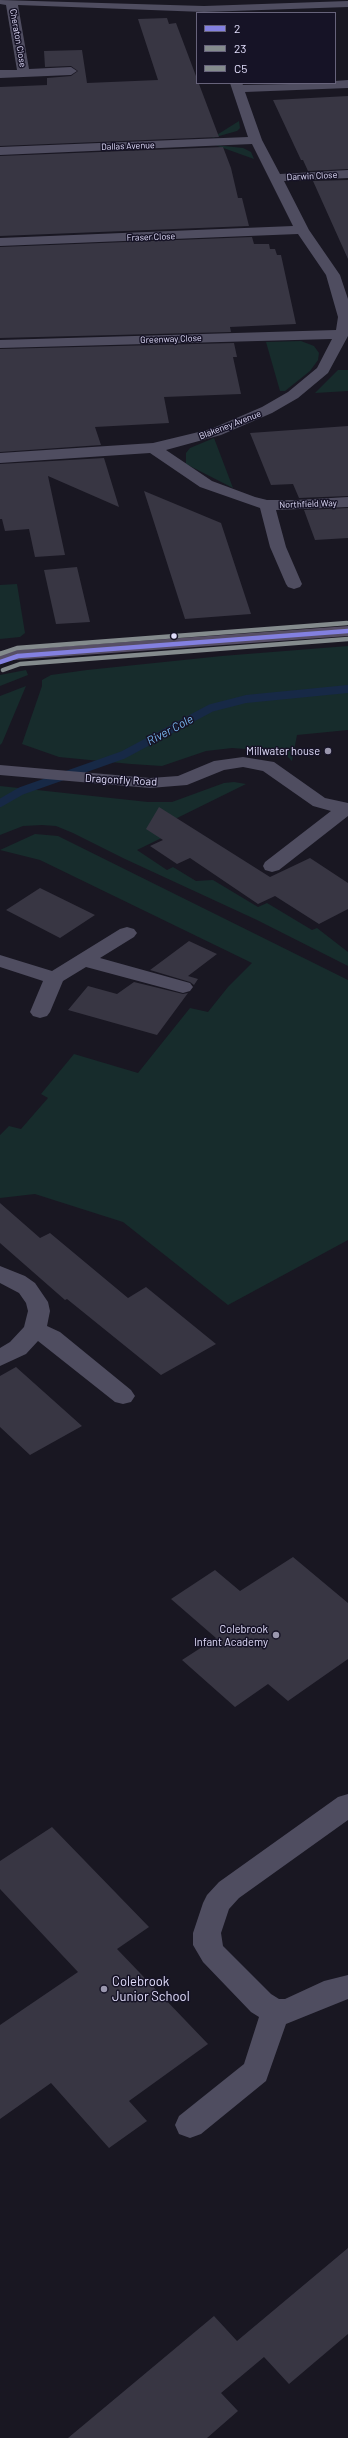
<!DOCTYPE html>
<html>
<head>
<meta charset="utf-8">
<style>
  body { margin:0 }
  #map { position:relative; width:348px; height:2438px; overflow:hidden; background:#191722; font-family:Barlow,sans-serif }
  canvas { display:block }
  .legend { position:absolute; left:196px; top:12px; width:140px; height:72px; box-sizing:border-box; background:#161326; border:1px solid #67637b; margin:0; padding:5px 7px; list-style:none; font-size:12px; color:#e0dcfa }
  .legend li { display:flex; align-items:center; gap:8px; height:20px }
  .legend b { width:20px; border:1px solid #67637b }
</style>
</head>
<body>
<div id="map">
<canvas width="348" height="2438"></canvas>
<ul class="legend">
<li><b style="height:5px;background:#8380e0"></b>2</li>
<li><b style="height:5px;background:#848b8d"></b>23</li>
<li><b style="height:5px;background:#848b8d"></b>C5</li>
</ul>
</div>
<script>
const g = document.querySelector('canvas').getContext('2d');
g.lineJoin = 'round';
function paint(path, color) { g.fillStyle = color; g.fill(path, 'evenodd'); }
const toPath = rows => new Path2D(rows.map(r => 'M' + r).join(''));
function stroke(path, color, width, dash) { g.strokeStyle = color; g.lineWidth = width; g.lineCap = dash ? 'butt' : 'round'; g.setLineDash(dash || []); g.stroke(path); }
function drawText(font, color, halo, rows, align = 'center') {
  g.font = font + ' Barlow,sans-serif'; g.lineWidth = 3; g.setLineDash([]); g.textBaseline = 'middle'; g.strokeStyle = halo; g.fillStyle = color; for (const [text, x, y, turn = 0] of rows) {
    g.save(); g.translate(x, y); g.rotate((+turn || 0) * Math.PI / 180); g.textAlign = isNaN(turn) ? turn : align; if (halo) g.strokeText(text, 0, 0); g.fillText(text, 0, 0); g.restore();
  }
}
paint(toPath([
  [239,121,240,128,237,131,212,138],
  [215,145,243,148,251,152,254,159],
  [301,341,314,346,319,353,318,360,310,371,285,391,280,391,266,342],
  [338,370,348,370,348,391,315,393],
  [214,438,233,488,186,464,186,453,190,448],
  [17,584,25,633,20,637,0,639,0,585],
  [348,646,348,730,297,735,292,761,286,755,274,751,232,748,206,751,162,766,131,764,59,757,22,744,42,686,42,680,51,675,87,670,222,656],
  [26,670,28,675,0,686,0,675],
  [26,686,2,743,0,745,0,696],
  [234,782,246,784,171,821,182,828,137,850,167,870,173,867,196,881,213,880,258,907,267,903,312,930,317,928,348,952,348,966,257,920,125,859,73,833,56,826,42,825,23,826,0,835,0,786,148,802,172,802,224,783],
  [35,834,58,836,348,980,348,1240,228,1305,123,1222,35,1194,0,1198,0,1135,9,1126,21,1129,48,1098,41,1094,74,1054,138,1073,190,1008,208,1012,228,987,252,963,40,860,0,850]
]), '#172c2c');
stroke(toPath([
  [0,803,21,791,123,755,211,708,246,699,348,689]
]), '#172946', 8);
paint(toPath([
  [167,18,169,24,176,23,219,137,0,146,0,87,47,85,47,78,71,76,78,71,71,66,45,67,44,51,82,50,87,83,158,80,138,19],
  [348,96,348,169,308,171,303,160,301,160,273,100],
  [223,147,231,168,238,198,242,198,249,226,0,236,0,156],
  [348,180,348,259,313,181],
  [252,237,254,244,269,244,270,249,275,249,277,255,281,255,296,324,230,327,231,332,0,338,0,247],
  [234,343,237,357,233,357,241,394,164,397,169,423,95,427,101,445,0,452,0,349],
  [348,426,348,496,299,498,293,484,271,485,250,433],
  [104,458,119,507,48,476,65,555,35,557,29,529,5,531,2,519,0,519,0,464],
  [144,491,221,523,251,614,185,619],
  [348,508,348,538,315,540,304,510],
  [77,567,90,622,56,624,44,570],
  [159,807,270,877,310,858,348,883,348,909,319,924,275,896,258,904,190,858,177,864,150,846,163,840,146,829],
  [40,888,95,915,60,938,6,910],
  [189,941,217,954,188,976,198,979,194,985,190,982,150,970],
  [134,982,183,994,188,993,157,1035,68,1010,88,986,117,994],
  [0,1203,40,1238,50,1233,128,1298,146,1287,216,1344,161,1375,67,1299,65,1300,0,1243],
  [16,1367,82,1426,30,1455,0,1427,0,1376],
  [293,1557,348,1603,348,1659,288,1701,268,1684,235,1707,182,1660,216,1638,171,1599,215,1570,240,1591],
  [52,1827,149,1927,117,1949,208,2044,129,2101,147,2121,109,2148,51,2083,0,2119,0,2025,78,1972,0,1889,0,1861],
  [348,2248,348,2334,289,2384,264,2357,221,2393,238,2411,207,2438,68,2438,214,2316,237,2341]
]), '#383643');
paint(toPath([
  [0,0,204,6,348,1,348,7,204,12,18,5,29,69,71,67,77,71,71,75,0,78,0,70,17,70,6,5,0,4,0,0],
  [348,80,348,88,245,92,262,140,280,174,348,170,348,178,284,181,309,230,340,275,348,299,348,336,328,373,298,398,272,413,221,435,166,450,212,481,255,497,267,500,296,500,348,497,348,507,276,510,286,547,302,584,300,587,294,589,288,587,286,584,270,547,260,508,200,487,150,453,0,463,0,453,153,443,211,429,262,407,288,392,317,368,332,339,0,348,0,340,336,330,338,317,326,275,298,234,0,246,0,238,293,226,252,144,0,155,0,147,248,137,230,83,242,83,243,85,335,83,335,81,348,80],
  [243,757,274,762,325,798,348,803,348,816,279,870,272,872,265,870,263,866,265,862,331,811,313,806,263,771,243,767,224,770,187,785,150,788,0,775,0,765,150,778,178,776,214,761,243,757],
  [127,927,134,929,137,933,134,937,100,958,190,983,193,987,190,991,183,993,86,967,63,981,50,1012,47,1016,40,1018,33,1016,30,1012,43,981,0,967,0,955,52,971,120,929,127,927],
  [0,1266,25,1276,35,1283,48,1302,50,1311,47,1326,60,1332,131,1390,135,1396,131,1402,123,1404,115,1402,38,1341,26,1354,0,1366,0,1348,10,1342,24,1327,28,1311,26,1303,19,1293,0,1283,0,1266],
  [348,1794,348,1820,239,1898,229,1909,221,1933,223,1946,271,1994,279,1999,285,1999,324,1981,348,1975,348,1999,286,2024,266,2081,201,2134,190,2138,179,2134,175,2125,179,2116,244,2064,259,2017,251,2012,203,1962,193,1945,193,1933,203,1903,207,1895,219,1882,338,1797,348,1794]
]), '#4f4d60');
paint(toPath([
  [348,626,348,636,0,661,0,651,348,626]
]), '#564e65');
stroke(toPath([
  [0,662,18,656,348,631]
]), '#8380e0', 4.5);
stroke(toPath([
  [3,670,20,664,348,639]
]), '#848b8d', 4.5);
stroke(toPath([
  [0,654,17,648,347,623]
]), '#848b8d', 4.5);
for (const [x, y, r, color] of [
  [174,636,3.5,"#e0dcfa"],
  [328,751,4,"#9a97ae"],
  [276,1635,4,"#9a97ae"],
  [104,1989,4,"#9a97ae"]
]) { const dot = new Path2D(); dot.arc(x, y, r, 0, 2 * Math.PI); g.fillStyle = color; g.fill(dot); stroke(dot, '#161326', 1.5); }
drawText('9px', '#e0dcfa', '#161326', [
  ["Cheraton Close",18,38,80],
  ["Dallas Avenue",128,146,-2],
  ["Darwin Close",312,176,-3],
  ["Fraser Close",151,237,-2],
  ["Greenway Close",171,339,-2],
  ["Blakeney Avenue",230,425,-21],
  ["Northfield Way",308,504,-2]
]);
drawText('11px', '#e0dcfa', '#161326', [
  ["Millwater house",320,751],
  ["Colebrook",268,1629],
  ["Infant Academy",268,1642]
], 'right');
drawText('11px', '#e0dcfa', '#161326', [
  ["Dragonfly Road",121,780,3]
]);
drawText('italic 12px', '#77b5ed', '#161326', [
  ["River Cole",170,730,-28]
]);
drawText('13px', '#e0dcfa', '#161326', [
  ["Colebrook",112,1982],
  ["Junior School",112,1997]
], 'left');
</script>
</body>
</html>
